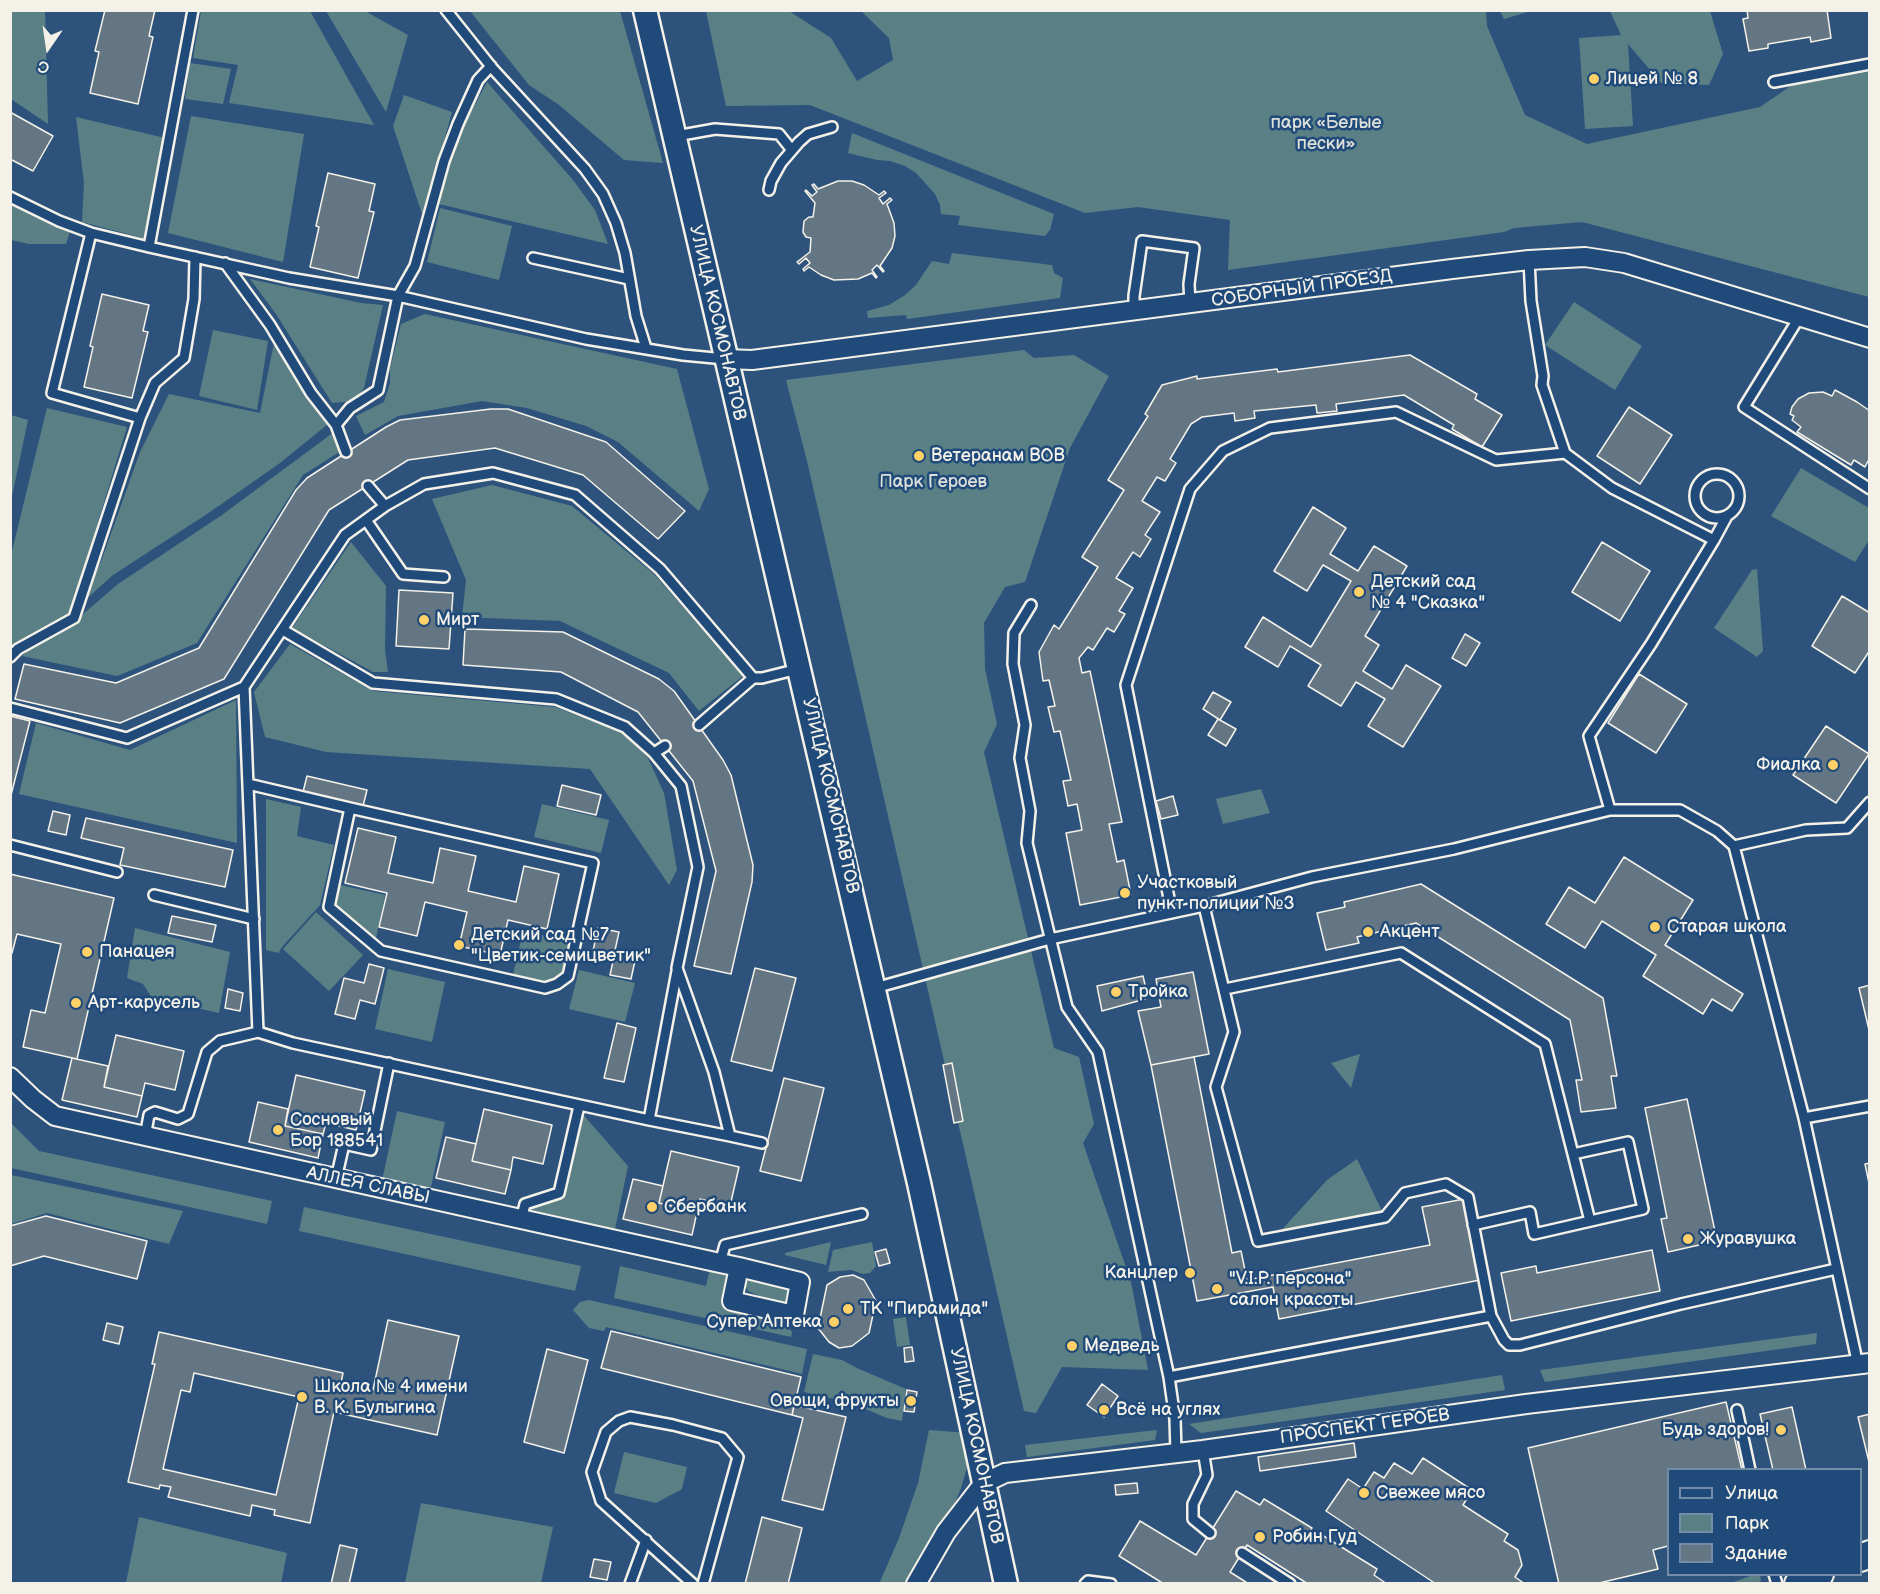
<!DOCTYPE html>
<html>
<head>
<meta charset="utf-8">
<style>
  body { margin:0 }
  #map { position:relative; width:1880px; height:1594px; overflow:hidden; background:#2d537c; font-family:"Balsamiq Sans",sans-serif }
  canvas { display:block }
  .frame { position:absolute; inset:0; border:12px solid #f4f1e8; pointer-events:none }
  .legend { position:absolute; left:1667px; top:1468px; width:195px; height:108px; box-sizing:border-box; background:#1f4a7a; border:2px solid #748da6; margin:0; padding:8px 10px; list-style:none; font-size:18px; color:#f4f1e8 }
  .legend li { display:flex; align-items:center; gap:12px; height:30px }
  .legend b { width:30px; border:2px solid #748da6 }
  .north { position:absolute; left:18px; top:18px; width:60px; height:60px; -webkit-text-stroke:4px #1f4a7a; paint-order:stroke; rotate:193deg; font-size:16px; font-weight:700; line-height:24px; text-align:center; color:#f4f1e8 }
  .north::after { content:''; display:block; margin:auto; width:21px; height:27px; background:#f4f1e8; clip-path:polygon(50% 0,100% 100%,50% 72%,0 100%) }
</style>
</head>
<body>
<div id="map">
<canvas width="1880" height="1594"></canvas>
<div class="frame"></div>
<ul class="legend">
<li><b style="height:8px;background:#1f4a7a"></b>Улица</li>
<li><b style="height:16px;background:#5a8086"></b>Парк</li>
<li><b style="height:16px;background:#647584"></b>Здание</li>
</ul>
<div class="north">С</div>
</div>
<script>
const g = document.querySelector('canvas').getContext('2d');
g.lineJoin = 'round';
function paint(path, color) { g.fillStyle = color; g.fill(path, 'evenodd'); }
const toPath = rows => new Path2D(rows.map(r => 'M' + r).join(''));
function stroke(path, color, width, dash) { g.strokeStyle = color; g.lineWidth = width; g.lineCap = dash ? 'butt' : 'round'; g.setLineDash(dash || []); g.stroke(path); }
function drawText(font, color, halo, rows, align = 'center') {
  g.font = font + ' "Balsamiq Sans",sans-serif'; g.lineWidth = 5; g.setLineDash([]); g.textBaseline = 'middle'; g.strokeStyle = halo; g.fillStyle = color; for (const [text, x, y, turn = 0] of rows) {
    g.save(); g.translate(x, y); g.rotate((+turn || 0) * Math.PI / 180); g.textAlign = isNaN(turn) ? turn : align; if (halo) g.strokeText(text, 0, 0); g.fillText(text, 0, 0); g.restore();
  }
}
paint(toPath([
  [10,11,45,11,48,124,11,99],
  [201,11,310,11,374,125,229,103,238,65,193,58],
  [326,11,365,11,408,35,386,112],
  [470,11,620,11,663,163,624,160,559,105,529,85],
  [706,11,789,11,831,38,857,81,893,60,889,38,861,11,1486,11,1487,26,1525,115,1587,144,1760,107,1795,83,1869,72,1869,297,1582,222,1514,228,1504,232,1228,270,1230,220,1138,207,1085,213,810,105,726,106],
  [1500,11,1531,11,1504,19],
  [1610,11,1710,11,1723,54,1709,85,1661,83,1628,44,1633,126,1585,129,1579,38,1621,35],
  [190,63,231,69,223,104,185,99],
  [487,82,573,180,595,210,608,244,439,204,448,167,460,133],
  [404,95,452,112,423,217,393,126],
  [191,116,304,134,283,262,168,233],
  [76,117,165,138,146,239,82,222,84,183],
  [852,133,1054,214,1050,230,1045,236,958,225,960,216,941,214,940,205,935,194,916,173,905,166,890,161,877,160,848,153],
  [10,200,71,228,66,244,29,244,11,240],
  [440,208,512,226,499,280,427,262],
  [952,253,1052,265,1054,273,1063,278,1060,298,907,319,906,315,868,318,867,311,889,305,905,295,916,285,932,261,949,264],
  [250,279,361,303,383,305,364,388,354,401,332,403,276,314],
  [1574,302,1642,346,1615,390,1545,345],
  [425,314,677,369,709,489,699,511,618,442,586,426,527,408,482,401,398,416,365,435,356,416,384,402,390,383,390,369,401,324],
  [213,330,268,341,257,410,199,396],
  [274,343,305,393,328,424,280,463,210,512,113,575,83,602,102,559,140,452,169,394,260,413],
  [1024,350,1034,358,1074,355,1109,376,1070,448,1025,582,1005,587,984,623,985,669,997,724,984,752,1054,1048,1079,1057,1094,1124,1083,1143,1131,1282,1148,1370,1062,1367,1036,1413,1024,1411,807,461,786,380],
  [47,408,127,427,69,617,11,648,11,555],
  [11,415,28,420,11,501,10,415],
  [334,432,341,451,303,475,197,643,117,676,22,656,35,644,75,621,118,584,222,515],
  [1801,468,1869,508,1869,540,1855,562,1771,516],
  [492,485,572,506,654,574,743,676,699,711,669,673,560,621,462,617,466,580,432,499],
  [351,542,386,586,385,650,388,672,373,672,292,628],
  [1757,569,1763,651,1757,657,1714,628,1752,570],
  [290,644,373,691,555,707,623,733,648,758,664,793,677,870,669,885,590,769,326,752,265,737,254,692],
  [236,700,237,843,19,794,36,723,130,750],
  [1261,789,1270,813,1223,824,1216,799],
  [266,799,301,807,297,836,334,845,320,905,281,948,279,953,266,950],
  [542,804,609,820,601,853,534,837],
  [336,884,385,895,375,943,331,906],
  [316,912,363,955,329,991,283,949],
  [135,928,230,952,219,1013,152,998,143,984,127,978],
  [523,931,574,942,566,975,545,986,512,979],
  [388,969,445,982,432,1042,375,1029],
  [579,970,635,983,625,1022,569,1009],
  [1360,1054,1351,1088,1331,1063],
  [397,1111,445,1122,430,1191,382,1181],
  [580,1111,628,1166,615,1229,526,1209,527,1205,560,1194],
  [11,1123,39,1151,272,1201,267,1224,11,1168],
  [1357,1159,1382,1211,1278,1234,1327,1180],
  [11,1175,183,1211,169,1244,47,1213,11,1224],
  [304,1207,581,1266,575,1291,299,1231],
  [831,1242,826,1265,785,1255,785,1253],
  [872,1242,876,1266,870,1273,863,1274,851,1270,828,1272,833,1250],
  [711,1264,736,1269,729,1304,781,1316,792,1332,791,1337,614,1298,620,1266,706,1286],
  [750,1277,790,1289,788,1301,784,1304,774,1302,748,1291,745,1286],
  [589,1300,807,1349,802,1374,606,1327,604,1331,589,1328,573,1310,580,1302],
  [906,1317,910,1345,897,1347,893,1319],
  [1817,1333,1816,1344,1545,1382,1540,1370],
  [813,1354,842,1360,859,1369,906,1389,902,1421,887,1418,851,1403,804,1392],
  [1502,1375,1505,1390,1201,1433,1189,1424],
  [929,1430,967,1433,968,1464,961,1488,951,1513,908,1583,879,1584,899,1538,918,1483],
  [1157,1430,1155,1440,1027,1457,1025,1445],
  [624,1452,687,1467,682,1489,656,1503,614,1493],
  [421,1503,553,1527,541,1583,405,1583],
  [139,1517,287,1553,281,1583,126,1583],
  [1753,1575,1760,1575,1761,1581,1755,1583,1731,1583]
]), '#5a8086');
const building = toPath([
  [105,10,155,10,149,36,153,37,138,104,90,93,99,52,95,51,105,10],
  [1747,10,1827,10,1831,38,1811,42,1810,37,1768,44,1768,48,1749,51,1743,19,1748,18,1747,10],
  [10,112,53,136,33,171,10,159,10,112],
  [328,173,375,184,369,211,374,212,358,278,310,267,319,227,316,226,328,173],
  [838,181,852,181,864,185,879,195,884,191,886,193,879,198,883,204,890,198,892,200,887,204,894,223,895,236,892,248,880,266,884,271,883,272,877,265,872,270,877,277,876,278,872,273,858,279,834,280,821,275,809,267,804,271,803,269,810,263,806,258,799,264,797,262,810,252,811,238,806,237,803,232,804,221,809,217,813,217,815,203,805,191,806,190,812,196,817,192,812,185,814,184,818,189,838,181],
  [102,294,149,305,143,331,148,332,132,398,84,387,93,347,90,346,102,294],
  [1410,355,1477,394,1475,399,1502,415,1482,447,1452,429,1454,425,1404,395,1336,404,1337,411,1317,413,1316,405,1254,411,1255,418,1235,421,1234,413,1202,417,1191,424,1170,459,1176,463,1165,481,1157,477,1142,501,1160,512,1145,535,1151,539,1140,557,1133,552,1116,578,1133,588,1119,611,1125,614,1114,632,1107,628,1093,650,1088,647,1079,658,1082,673,1090,671,1122,822,1109,824,1117,862,1124,860,1131,895,1080,905,1066,833,1082,830,1077,804,1068,806,1063,781,1071,780,1060,731,1054,732,1048,707,1055,706,1049,680,1043,681,1039,652,1054,625,1059,629,1098,567,1082,557,1124,490,1108,480,1148,416,1145,414,1162,385,1197,376,1197,379,1277,369,1278,372,1410,355],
  [1835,390,1857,402,1870,411,1870,462,1868,461,1865,467,1854,460,1851,465,1797,432,1801,427,1792,420,1794,416,1790,414,1792,407,1798,399,1809,393,1823,392,1832,396,1835,390],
  [1629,407,1672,435,1640,484,1597,456,1629,407],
  [491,409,508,409,606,442,685,511,658,539,583,475,495,448,408,460,329,510,224,679,120,723,15,699,24,664,116,683,199,648,296,490,307,478,386,427,400,420,491,409],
  [1313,507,1346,528,1330,554,1358,571,1374,546,1407,566,1365,636,1379,645,1363,671,1392,689,1406,665,1441,686,1403,747,1368,726,1385,699,1356,682,1341,706,1308,686,1321,665,1290,646,1278,667,1245,647,1263,617,1311,647,1351,581,1323,565,1307,591,1274,571,1313,507],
  [1602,542,1650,571,1620,621,1572,592,1602,542],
  [399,590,453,593,449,649,396,646,399,590],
  [1842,596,1870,613,1870,650,1855,673,1812,646,1842,596],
  [465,629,563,632,659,679,674,691,723,760,731,775,753,865,752,882,731,974,694,966,716,871,693,781,638,712,561,672,463,665,465,629],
  [1465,634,1480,643,1466,666,1452,658,1465,634],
  [1639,674,1687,704,1656,753,1608,723,1639,674],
  [1213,692,1231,702,1220,720,1203,709,1213,692],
  [10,716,30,721,10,799,10,716],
  [1218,719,1236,729,1226,746,1208,735,1218,719],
  [1826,726,1869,754,1836,803,1793,775,1826,726],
  [307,776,367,790,363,806,303,792,307,776],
  [562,785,601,795,596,815,557,806,562,785],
  [1173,796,1178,815,1161,819,1156,801,1173,796],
  [53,811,70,815,66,835,48,831,53,811],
  [86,818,233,850,225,887,120,865,124,848,81,838,86,818],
  [358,828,396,837,388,873,433,883,440,848,476,856,468,891,516,902,524,866,559,874,547,929,508,920,500,955,459,946,467,912,425,902,417,936,379,927,387,893,345,883,358,828],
  [1624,857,1693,900,1665,945,1743,994,1732,1011,1712,999,1703,1014,1643,976,1656,955,1602,921,1585,948,1546,924,1569,887,1595,903,1624,857],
  [10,874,114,898,77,1059,23,1047,31,1010,45,1013,61,944,17,934,12,953,10,952,10,874],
  [1421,884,1603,998,1617,1076,1611,1076,1616,1108,1581,1112,1576,1080,1582,1080,1570,1020,1416,923,1357,937,1359,943,1326,950,1317,913,1345,907,1344,902,1421,884],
  [172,916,216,925,212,942,168,933,172,916],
  [598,928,619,932,614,955,593,951,598,928],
  [615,952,636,956,631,979,610,975,615,952],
  [369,964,384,968,375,1004,360,1000,355,1019,335,1014,344,978,364,983,369,964],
  [755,968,796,978,772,1071,731,1061,755,968],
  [1193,972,1209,1054,1151,1065,1138,1011,1161,1007,1156,979,1193,972],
  [1143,976,1146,989,1143,990,1145,999,1102,1011,1097,986,1143,976],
  [1870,985,1870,1034,1859,988,1870,985],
  [228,989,243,993,240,1011,225,1008,228,989],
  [617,1023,636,1028,624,1082,604,1078,617,1023],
  [116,1035,184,1051,175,1090,145,1083,142,1096,104,1087,116,1035],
  [1194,1057,1232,1253,1241,1251,1247,1280,1430,1245,1422,1207,1464,1199,1480,1280,1279,1319,1273,1287,1197,1301,1151,1065,1194,1057],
  [72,1058,108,1066,104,1087,142,1096,137,1117,62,1100,72,1058],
  [952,1063,963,1121,954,1123,943,1065,952,1063],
  [296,1075,365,1091,356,1130,326,1123,323,1134,285,1126,296,1075],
  [784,1078,824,1088,801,1181,760,1171,784,1078],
  [1687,1099,1717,1241,1668,1252,1661,1219,1667,1218,1645,1108,1687,1099],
  [258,1102,288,1109,285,1126,323,1134,318,1158,249,1142,258,1102],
  [484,1109,552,1125,543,1164,513,1157,511,1170,472,1161,484,1109],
  [446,1137,476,1144,472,1161,511,1170,505,1194,436,1178,446,1137],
  [671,1151,739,1167,730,1206,700,1199,697,1212,659,1203,671,1151],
  [1870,1163,1870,1188,1865,1164,1870,1163],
  [633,1179,663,1186,659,1203,697,1212,692,1235,623,1219,633,1179],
  [46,1216,147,1241,137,1279,44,1256,10,1266,10,1226,46,1216],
  [886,1249,890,1263,879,1266,875,1252,886,1249],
  [1652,1250,1660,1291,1511,1321,1501,1273,1536,1266,1537,1273,1652,1250],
  [853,1275,864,1280,876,1301,869,1333,852,1346,839,1348,829,1342,818,1328,819,1323,827,1285,840,1277,853,1275],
  [388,1320,459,1336,437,1435,334,1412,310,1523,274,1515,275,1510,252,1505,250,1516,168,1497,171,1487,160,1485,159,1489,128,1482,155,1364,152,1364,159,1332,343,1373,341,1383,373,1390,388,1320],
  [194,1373,299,1397,276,1495,163,1469,181,1390,190,1392,194,1373],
  [107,1323,123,1327,119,1344,103,1340,107,1323],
  [611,1331,801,1377,792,1415,601,1368,611,1331],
  [912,1347,914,1361,905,1362,904,1348,912,1347],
  [547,1349,588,1360,564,1453,524,1442,547,1349],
  [1102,1384,1118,1396,1104,1417,1087,1405,1102,1384],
  [907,1390,917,1392,914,1412,904,1411,907,1390],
  [1726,1402,1742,1470,1668,1470,1668,1546,1653,1550,1658,1569,1595,1584,1559,1584,1528,1448,1726,1402],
  [794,1405,846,1417,823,1510,782,1500,803,1418,792,1415,794,1405],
  [1792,1407,1806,1470,1773,1470,1760,1414,1792,1407],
  [1870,1414,1870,1466,1858,1417,1870,1414],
  [1354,1443,1356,1457,1260,1471,1258,1457,1354,1443],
  [1423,1458,1472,1490,1463,1505,1508,1534,1504,1541,1518,1550,1522,1565,1515,1577,1525,1584,1436,1584,1326,1511,1348,1479,1363,1489,1374,1472,1384,1478,1394,1463,1412,1474,1423,1458],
  [1137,1483,1138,1493,1116,1495,1115,1485,1137,1483],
  [1236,1491,1260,1505,1264,1499,1312,1528,1307,1535,1318,1541,1322,1535,1377,1569,1374,1575,1387,1584,1308,1584,1247,1545,1230,1572,1249,1584,1164,1584,1119,1556,1140,1521,1196,1555,1236,1491],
  [762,1517,802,1528,788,1584,745,1584,762,1517],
  [340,1545,357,1549,349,1584,331,1584,340,1545],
  [594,1559,611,1562,607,1580,590,1577,594,1559]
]);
paint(building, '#647584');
stroke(building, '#f4f1e8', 1.5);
const service = toPath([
  [446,10,493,69,585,169,603,194,616,223,625,253,636,316,646,348],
  [1774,82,1870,64],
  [676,136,715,129,779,134,791,149],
  [769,190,771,181,781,163,799,142,808,134,832,127],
  [10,197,59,221,91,233,149,247,289,278,398,296,586,339,683,355,725,359],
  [91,233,52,393,140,418],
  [149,247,193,10],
  [533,258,629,279],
  [1529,260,1531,301,1543,376,1542,385,1565,453,1612,488,1714,540,1651,644,1589,736,1610,810],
  [225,263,270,325,311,393,336,425],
  [1134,311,1134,296,1142,241,1194,248,1189,284,1190,304],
  [1800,316,1744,407,1870,489],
  [346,452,336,425,350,408,378,390,398,296,415,266,444,161,458,124,478,80,491,66],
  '1695 496a22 22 0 1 1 44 0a22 22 0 1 1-44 0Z',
  [368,486,385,506],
  [366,520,403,574,444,577],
  [1714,540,1727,516],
  [1031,605,1014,633,1013,664,1025,725,1020,758,1030,811,1027,843,1067,1007,1098,1052,1169,1377,1175,1419,1176,1452],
  [283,630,373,683,556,699,625,727,654,753,681,786,698,867,677,968,714,1072,730,1136,762,1143],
  [10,657,18,649,74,618,140,418,155,383,184,358,194,299,195,257],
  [244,687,258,1032],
  [10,708,127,738,244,687,345,535,385,506,424,484,493,473,575,495,660,569,753,678],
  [699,725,753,678,762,678,798,669],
  [654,753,665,746],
  [248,784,350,808],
  [350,808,593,863,568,976,557,984,545,988,381,951,329,907,350,808],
  [10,845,117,872],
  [1734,846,1806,830,1847,828,1870,802],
  [154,895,254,919],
  [1204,906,1234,1032,1216,1087,1258,1241,1385,1217,1405,1193,1446,1184,1468,1197,1491,1316,1504,1340,1509,1345,1520,1345,1681,1304,1836,1269],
  [1172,913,1126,685,1190,489,1223,451,1270,428,1396,412,1496,460,1565,453],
  [875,988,1050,939,1204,906,1312,877,1454,849,1610,810,1680,810,1717,831,1734,846,1804,1118,1858,1365],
  [1225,989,1401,953,1545,1044,1573,1154,1628,1142,1643,1209,1534,1234,1530,1212,1473,1225],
  [1804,1118,1870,1106],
  [649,1120,730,1136],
  [145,1137,149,1115,155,1112,178,1119,188,1114,207,1052,220,1041,258,1032,293,1043,649,1120,677,971],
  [1573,1154,1590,1221],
  [336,1179,344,1144,371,1150,389,1063],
  [521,1220,525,1204,559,1193,579,1106],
  [720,1263,725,1245,862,1214],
  [1169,1377,1491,1316],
  [1737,1410,1750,1470],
  [1203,1450,1207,1475,1193,1504,1193,1519,1210,1533],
  [1242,1553,1290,1584],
  [1774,1574,1777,1584],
  [630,1584,646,1540],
  [693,1584,601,1501,592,1472,606,1432,619,1421,630,1417,673,1425,722,1438,738,1457,703,1584],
  [1085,1584,1088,1581,1111,1584]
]);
const minor = toPath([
  [725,359,752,360,1452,269,1529,260,1585,257,1624,263,1870,338],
  [10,1077,33,1099,55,1116,720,1263,739,1267,800,1282,794,1315,732,1301,739,1267],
  [916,1584,946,1532,984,1483,1005,1473,1203,1450,1526,1404,1870,1363]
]);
const tertiary = toPath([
  [645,10,919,1183,1006,1584]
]);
const secondary = toPath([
  [1860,1558,1870,1554],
  [1798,1584,1820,1574]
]);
stroke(service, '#f4f1e8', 14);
stroke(minor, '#f4f1e8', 22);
stroke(tertiary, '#f4f1e8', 27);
stroke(secondary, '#f4f1e8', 30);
stroke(service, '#1f4a7a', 9);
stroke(minor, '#1f4a7a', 18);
stroke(tertiary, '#1f4a7a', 22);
stroke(secondary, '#1f4a7a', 26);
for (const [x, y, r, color] of [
  [1594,79,6,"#ffd166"],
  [919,456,6,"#ffd166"],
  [1359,592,6,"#ffd166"],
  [424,620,6,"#ffd166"],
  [1833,765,6,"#ffd166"],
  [1125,893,6,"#ffd166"],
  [1655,927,6,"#ffd166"],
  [1368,932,6,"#ffd166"],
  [459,945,6,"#ffd166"],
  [87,952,6,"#ffd166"],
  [1116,992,6,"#ffd166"],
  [76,1003,6,"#ffd166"],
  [278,1130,6,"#ffd166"],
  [652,1207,6,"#ffd166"],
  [1688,1239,6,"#ffd166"],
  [1190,1273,6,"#ffd166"],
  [1217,1289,6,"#ffd166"],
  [848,1309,6,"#ffd166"],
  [834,1322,6,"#ffd166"],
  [1072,1346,6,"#ffd166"],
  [302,1397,6,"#ffd166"],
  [911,1401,6,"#ffd166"],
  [1104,1410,6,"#ffd166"],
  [1781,1430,6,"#ffd166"],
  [1364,1493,6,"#ffd166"],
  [1260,1537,6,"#ffd166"]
]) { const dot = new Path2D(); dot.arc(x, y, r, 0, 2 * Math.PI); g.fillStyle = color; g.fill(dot); stroke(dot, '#1f4a7a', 2); }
drawText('18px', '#f4f1e8', '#1f4a7a', [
  ["Лицей № 8",1606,79],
  ["Ветеранам ВОВ",931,456],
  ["Детский сад",1371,582],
  ["№ 4 \"Сказка\"",1371,603],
  ["Мирт",436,620],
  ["Фиалка",1821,765,"right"],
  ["Участковый",1137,883],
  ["пункт полиции №3",1137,904],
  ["Старая школа",1667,927],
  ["Акцент",1380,932],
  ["Детский сад №7",471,935],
  ["\"Цветик-семицветик\"",471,956],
  ["Панацея",99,952],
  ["Тройка",1128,992],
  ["Арт-карусель",88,1003],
  ["Сосновый",290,1120],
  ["Бор 188541",290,1141],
  ["Сбербанк",664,1207],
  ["Журавушка",1700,1239],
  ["Канцлер",1178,1273,"right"],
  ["\"V.I.P. персона\"",1229,1279],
  ["cалон красоты",1229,1300],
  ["ТК \"Пирамида\"",860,1309],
  ["Супер Аптека",822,1322,"right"],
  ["Медведь",1084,1346],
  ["Школа № 4 имени",314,1387],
  ["В. К. Булыгина",314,1408],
  ["Овощи, фрукты",899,1401,"right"],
  ["Всё на углях",1116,1410],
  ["Будь здоров!",1769,1430,"right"],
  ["Свежее мясо",1376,1493],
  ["Робин Гуд",1272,1537]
], 'left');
drawText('18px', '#dde0d9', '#1f4a7a', [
  ["парк «Белые",1326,123],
  ["пески»",1326,144],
  ["Парк Героев",933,482]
]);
drawText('18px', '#f4f1e8', '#1f4a7a', [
  ["СОБОРНЫЙ ПРОЕЗД",1302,289,-8],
  ["УЛИЦА КОСМОНАВТОВ",717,323,77],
  ["УЛИЦА КОСМОНАВТОВ",830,796,77],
  ["АЛЛЕЯ СЛАВЫ",368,1186,12],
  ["ПРОСПЕКТ ГЕРОЕВ",1365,1427,-8],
  ["УЛИЦА КОСМОНАВТОВ",976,1446,78]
]);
</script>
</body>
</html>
